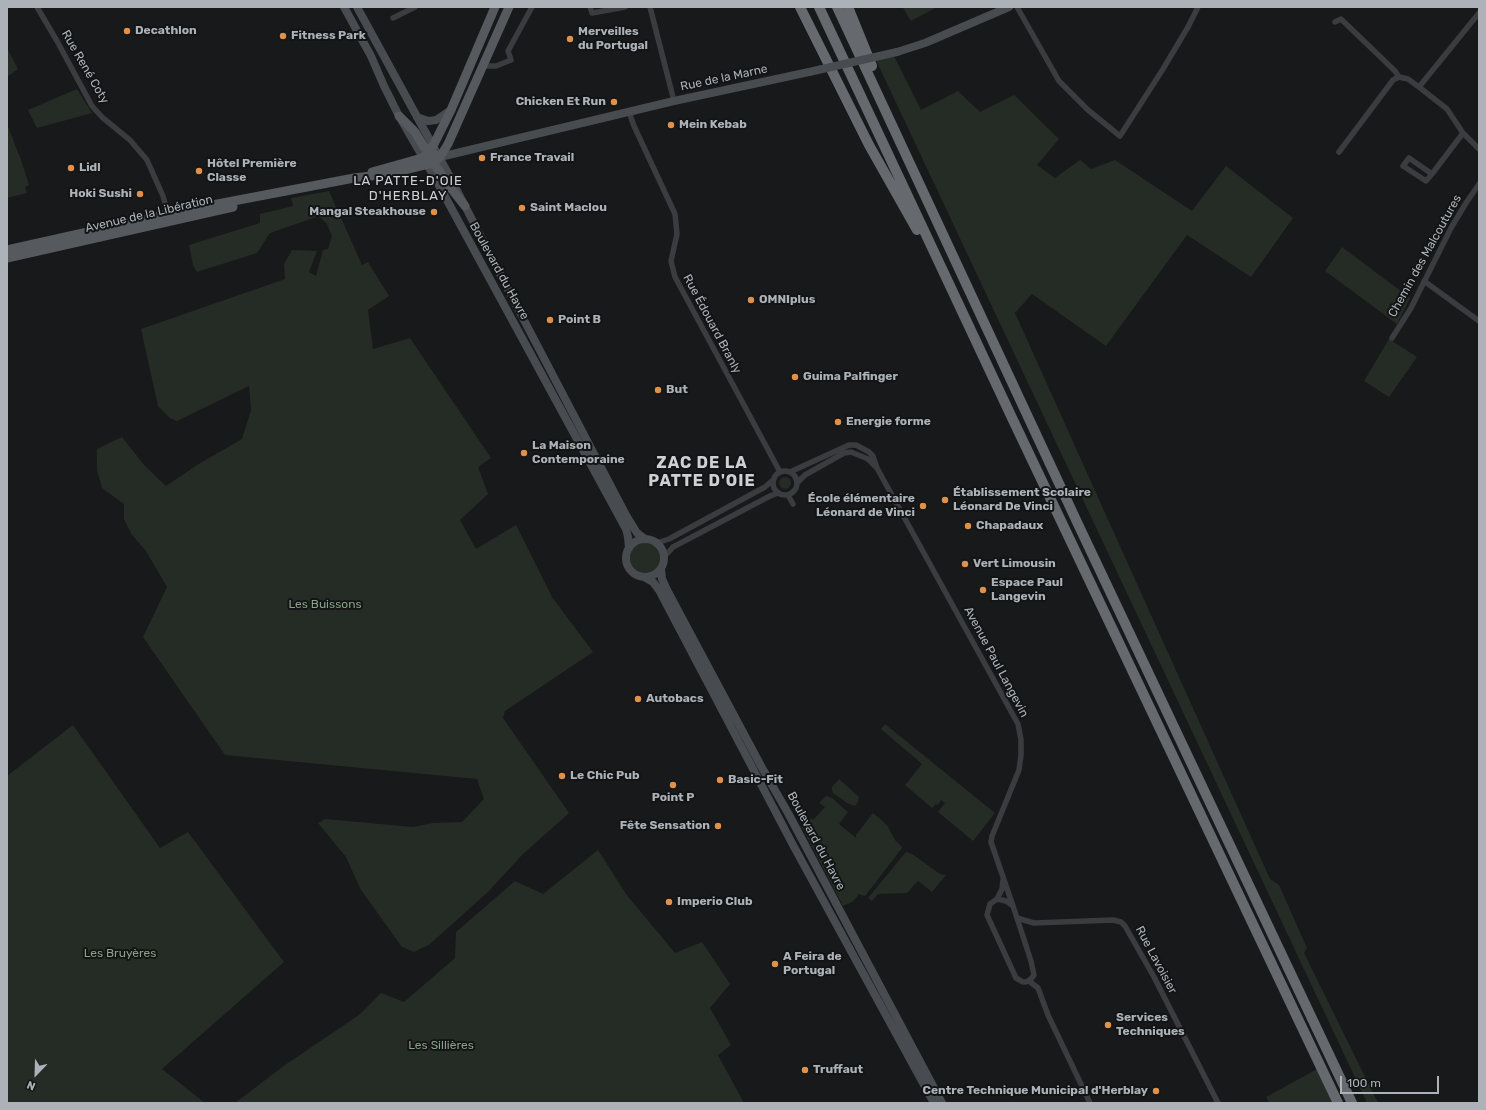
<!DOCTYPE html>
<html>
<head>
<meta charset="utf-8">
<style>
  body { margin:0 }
  #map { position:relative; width:1486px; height:1110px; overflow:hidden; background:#18191a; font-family:Rubik,sans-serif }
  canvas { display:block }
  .frame { position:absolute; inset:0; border:8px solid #acb2b8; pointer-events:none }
  .north { position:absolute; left:16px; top:1054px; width:40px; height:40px; -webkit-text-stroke:3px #131415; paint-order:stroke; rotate:203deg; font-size:11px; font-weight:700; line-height:16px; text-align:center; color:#acb2b8 }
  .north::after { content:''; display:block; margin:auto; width:14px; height:18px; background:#acb2b8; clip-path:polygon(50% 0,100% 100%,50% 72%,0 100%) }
  .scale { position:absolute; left:1340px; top:1076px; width:99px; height:18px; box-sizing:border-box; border:2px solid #acb2b8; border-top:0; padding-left:5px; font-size:12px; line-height:14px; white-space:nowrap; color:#acb2b8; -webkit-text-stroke:3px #131415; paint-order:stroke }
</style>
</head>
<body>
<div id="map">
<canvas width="1486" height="1110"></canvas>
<div class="frame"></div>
<div class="north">N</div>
<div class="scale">100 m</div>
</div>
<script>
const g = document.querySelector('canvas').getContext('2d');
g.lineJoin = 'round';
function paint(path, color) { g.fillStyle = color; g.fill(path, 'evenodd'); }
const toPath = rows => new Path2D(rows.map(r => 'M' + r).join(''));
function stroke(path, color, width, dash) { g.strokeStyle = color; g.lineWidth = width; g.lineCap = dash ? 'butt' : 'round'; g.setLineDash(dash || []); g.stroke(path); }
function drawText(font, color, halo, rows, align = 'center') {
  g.font = font + ' Rubik,sans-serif'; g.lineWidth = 4; g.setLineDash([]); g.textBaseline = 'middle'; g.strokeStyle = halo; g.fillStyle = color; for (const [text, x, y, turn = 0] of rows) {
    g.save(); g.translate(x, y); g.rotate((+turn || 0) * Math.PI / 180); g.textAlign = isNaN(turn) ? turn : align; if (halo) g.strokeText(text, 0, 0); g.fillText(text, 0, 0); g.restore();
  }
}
paint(toPath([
  [905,7,937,7,911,21,903,8],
  [7,48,18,69,7,77],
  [893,54,921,110,958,91,980,112,1014,95,1059,139,1037,165,1055,178,1080,160,1091,169,1115,160,1192,211,1226,166,1293,218,1251,277,1187,235,1106,346,1032,294,1015,313,1270,879,1279,885,1307,948,1304,953,1378,1103,1367,1103,875,58],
  [77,89,92,113,37,128,28,110],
  [7,124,21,160,29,185,25,187,27,193,7,198],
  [329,191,362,265,368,262,389,296,368,310,373,349,410,338,491,458,478,467,488,494,460,520,476,549,516,525,552,597,593,652,505,711,503,718,569,813,523,854,488,892,430,944,414,952,402,947,361,890,346,857,318,823,325,819,413,827,433,823,462,822,484,799,477,779,225,755,143,637,167,587,146,551,132,535,124,519,124,504,102,488,97,470,97,449,122,437,145,466,166,486,197,465,242,439,251,410,249,386,177,421,170,418,158,406,141,329,285,279,284,264,292,250,317,251,309,272,316,276,323,250,328,249,332,236,327,224,319,216,270,233,257,253,197,272,193,265,189,245,260,223,260,214,293,206,291,198],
  [1342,247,1410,298,1397,324,1325,271],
  [1389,339,1417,357,1389,397,1364,381],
  '779 483a6 6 0 1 1 12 0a6 6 0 1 1-12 0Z',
  '630 558a15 15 0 1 1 30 0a15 15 0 1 1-30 0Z',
  [885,724,995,813,973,841,938,812,945,803,941,800,938,805,936,804,932,808,905,785,922,764,881,729],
  [73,725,160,848,188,832,284,962,162,1069,205,1103,7,1103,7,776],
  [839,779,859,797,858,802,855,806,847,803,833,793,832,790,832,787],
  [826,796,832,798,848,812,839,824,856,838,856,835,873,813,887,825,895,840,902,847,902,848,865,896,858,894,857,897,852,902,843,906,801,826,810,818,813,820,825,807,819,803],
  [598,850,626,894,675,953,702,942,730,984,710,1008,731,1045,718,1055,744,1103,235,1103,285,1065,359,1015,381,993,404,1002,455,958,456,932,515,881,543,894],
  [906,852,912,854,940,874,946,875,932,892,918,881,907,893,878,894,872,901,868,898],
  [1321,1067,1338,1103,1269,1103,1266,1097]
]), '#252c25');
stroke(toPath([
  [37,7,57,41,92,106,102,117,130,140,147,160,163,196,168,214],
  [590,7,592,13,625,7],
  [650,7,674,101],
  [1017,7,1059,81,1088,110,1120,136,1163,69,1188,27,1198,7],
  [393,18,415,7],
  [1335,22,1341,19,1395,71,1399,77],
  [482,66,496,66,511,60,508,51,532,7],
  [1419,87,1447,109,1463,133,1479,149],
  [629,112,634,126,675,214,677,234,671,261,675,277,780,472],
  [1339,152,1393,80,1399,77,1408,79,1419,87,1479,13],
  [1432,174,1409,158,1403,166,1426,181,1432,174,1463,133],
  [1424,281,1479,321],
  [1392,338,1411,308,1451,228,1466,203,1479,184],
  [877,468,1018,724,1021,740,1021,755,1019,770,992,836,991,842,1013,906],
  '773 483a12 12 0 1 1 24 0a12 12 0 1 1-24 0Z',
  [790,472,849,445,856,445,869,452,873,456,877,468,868,459,851,452,844,453,805,475,797,483],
  [788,495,793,504],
  [657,543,669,539,765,487,773,480],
  [665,556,673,547,770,496,778,493],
  [997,899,1006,901,1013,906,1017,918,1031,961,1034,975,1031,979,1026,982,1023,982,1016,978,987,915,990,904,997,899],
  [997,899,1002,889,1003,880],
  [1017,918,1034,923,1113,920,1121,922,1125,926,1154,977,1218,1103],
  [1029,981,1038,988,1048,1015,1090,1103]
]), '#3a3c3f', 5.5);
stroke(toPath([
  [344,7,371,56,384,86,399,116,436,180,626,529,628,537,629,548],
  [357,7,450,177,526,324,626,515,637,533,645,539],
  [897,52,925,43,1009,7],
  [417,117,428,121,436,120,451,110],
  [440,157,674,101,809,72],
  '626 558a19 19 0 1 1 38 0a19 19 0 1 1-38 0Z',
  [661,569,662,579,667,590,761,766,788,813,942,1103],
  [644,577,653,582,659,590,793,845,934,1103]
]), '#484b4f', 8);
stroke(toPath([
  [399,116,415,132,424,147,435,155],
  [429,160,433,163,440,172,446,182,465,206],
  [372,172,422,158,430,152,451,110,495,7],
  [7,250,186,210,354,178,387,174,433,163,440,157,448,144,509,7],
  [7,258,233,207]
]), '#56595d', 9);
stroke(toPath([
  [800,7,869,145,917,230],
  [819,7,1013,420,1338,1103],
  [837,7,1077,522,1352,1103],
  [848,7,872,66]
]), '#666a6f', 10);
stroke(toPath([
  [809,72,897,52]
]), '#484b4f', 8);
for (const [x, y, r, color] of [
  [127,31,4,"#df914b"],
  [283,36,4,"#df914b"],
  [570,39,4,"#df914b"],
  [614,102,4,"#df914b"],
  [671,125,4,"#df914b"],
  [482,158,4,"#df914b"],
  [71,168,4,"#df914b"],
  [199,171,4,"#df914b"],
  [140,194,4,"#df914b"],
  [522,208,4,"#df914b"],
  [434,212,4,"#df914b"],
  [751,300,4,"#df914b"],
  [550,320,4,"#df914b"],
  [795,377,4,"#df914b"],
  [658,390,4,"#df914b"],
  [838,422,4,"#df914b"],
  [524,453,4,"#df914b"],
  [945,500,4,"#df914b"],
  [923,506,4,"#df914b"],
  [968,526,4,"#df914b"],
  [965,564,4,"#df914b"],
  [983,590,4,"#df914b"],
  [638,699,4,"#df914b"],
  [562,776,4,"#df914b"],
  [720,780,4,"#df914b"],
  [673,785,4,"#df914b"],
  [718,826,4,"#df914b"],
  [669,902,4,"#df914b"],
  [775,964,4,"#df914b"],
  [1108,1025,4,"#df914b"],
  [805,1070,4,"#df914b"],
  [1156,1091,4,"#df914b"]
]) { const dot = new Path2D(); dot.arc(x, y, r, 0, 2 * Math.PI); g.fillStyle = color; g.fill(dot); stroke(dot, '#131415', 1.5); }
drawText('bold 12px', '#acb2b8', '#131415', [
  ["Decathlon",135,31],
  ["Merveilles",578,32],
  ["du Portugal",578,46],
  ["Fitness Park",291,36],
  ["Chicken Et Run",606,102,"right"],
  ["Mein Kebab",679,125],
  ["France Travail",490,158],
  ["Hôtel Première",207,164],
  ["Classe",207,178],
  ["Lidl",79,168],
  ["Hoki Sushi",132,194,"right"],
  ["Saint Maclou",530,208],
  ["Mangal Steakhouse",426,212,"right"],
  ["OMNIplus",759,300],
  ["Point B",558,320],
  ["Guima Palfinger",803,377],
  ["But",666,390],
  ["Energie forme",846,422],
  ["La Maison",532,446],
  ["Contemporaine",532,460],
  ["Établissement Scolaire",953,493],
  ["Léonard De Vinci",953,507],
  ["École élémentaire",915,499,"right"],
  ["Léonard de Vinci",915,513,"right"],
  ["Chapadaux",976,526],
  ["Vert Limousin",973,564],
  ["Espace Paul",991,583],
  ["Langevin",991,597],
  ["Autobacs",646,699],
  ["Le Chic Pub",570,776],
  ["Basic-Fit",728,780],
  ["Point P",673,798,"center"],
  ["Fête Sensation",710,826,"right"],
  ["Imperio Club",677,902],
  ["A Feira de",783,957],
  ["Portugal",783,971],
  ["Services",1116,1018],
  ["Techniques",1116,1032],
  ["Truffaut",813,1070],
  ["Centre Technique Municipal d'Herblay",1148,1091,"right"]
], 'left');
drawText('12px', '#acb2b8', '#131415', [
  ["Rue René Coty",85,67,60],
  ["Rue de la Marne",724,78,-12],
  ["Avenue de la Libération",149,214,-13],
  ["Chemin des Malcoutures",1425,256,-61],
  ["Boulevard du Havre",499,271,61],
  ["Rue Édouard Branly",712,324,62],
  ["Avenue Paul Langevin",996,662,62],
  ["Boulevard du Havre",816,841,62],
  ["Rue Lavoisier",1156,960,62]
]);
drawText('12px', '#89a185', '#131415', [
  ["Les Buissons",325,605],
  ["Les Bruyères",120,954],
  ["Les Sillières",441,1046]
]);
g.letterSpacing = '1px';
drawText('13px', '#cdd0d5', '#131415', [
  ["LA PATTE-D'OIE",408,181],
  ["D'HERBLAY",408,196]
]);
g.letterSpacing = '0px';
g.letterSpacing = '1px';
drawText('bold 16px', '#cdd0d5', '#131415', [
  ["ZAC DE LA",702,463],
  ["PATTE D'OIE",702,481]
]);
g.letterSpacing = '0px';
</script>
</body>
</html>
